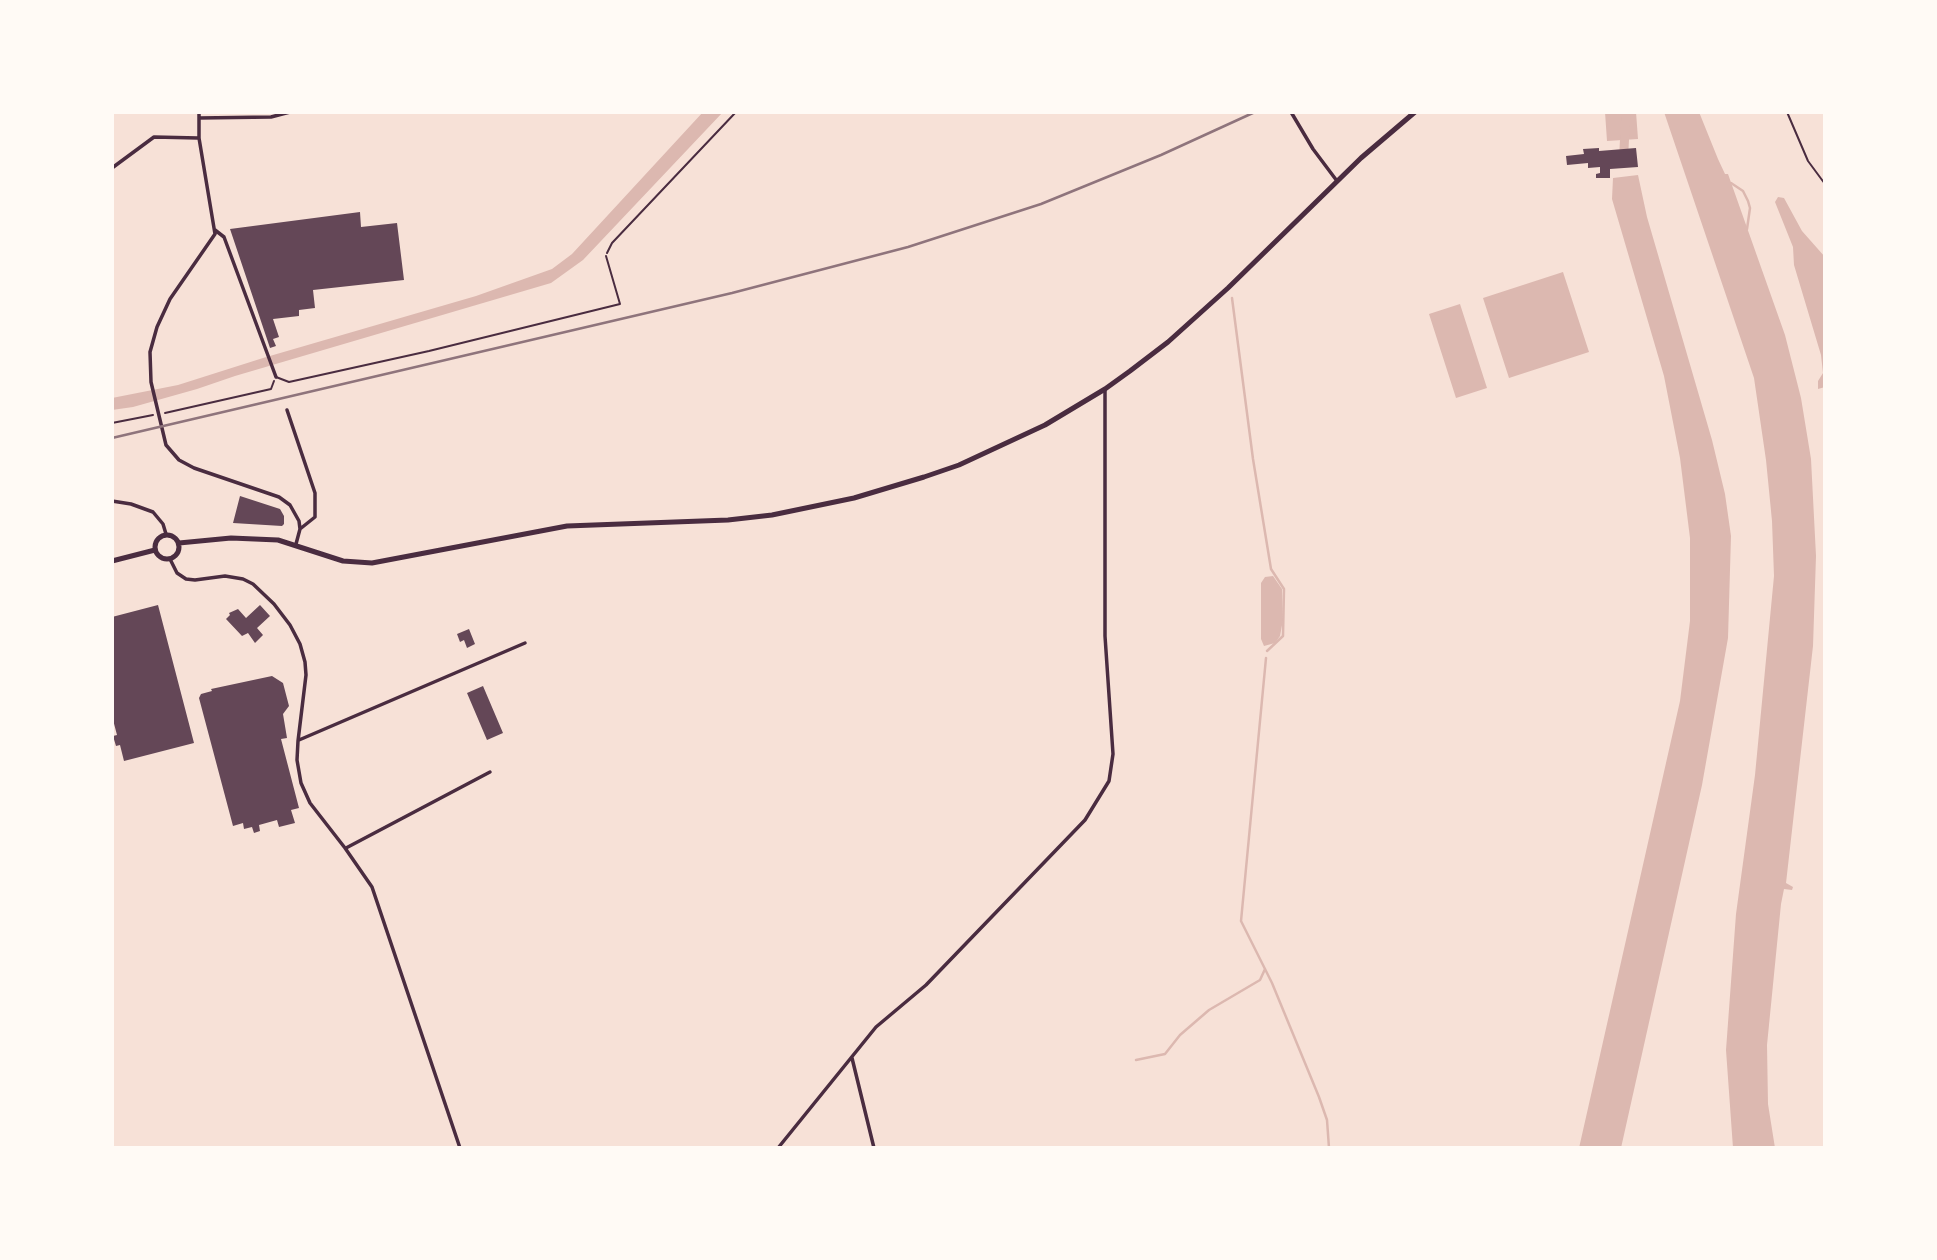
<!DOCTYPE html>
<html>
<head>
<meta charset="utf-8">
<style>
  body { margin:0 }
  #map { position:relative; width:1937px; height:1260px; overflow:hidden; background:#f7e1d7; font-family:"Golos Text",sans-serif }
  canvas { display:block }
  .frame { position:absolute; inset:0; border:114px solid #fffaf5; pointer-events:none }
</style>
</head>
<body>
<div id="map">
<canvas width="1937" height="1260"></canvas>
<div class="frame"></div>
</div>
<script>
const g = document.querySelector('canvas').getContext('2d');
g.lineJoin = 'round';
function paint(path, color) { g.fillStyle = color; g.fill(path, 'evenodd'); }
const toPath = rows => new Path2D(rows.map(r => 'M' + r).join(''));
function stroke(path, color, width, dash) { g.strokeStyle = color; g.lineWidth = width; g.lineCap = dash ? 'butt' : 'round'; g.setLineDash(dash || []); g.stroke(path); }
paint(toPath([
  [703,112,723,112,583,260,551,283,235,376,197,389,133,407,112,410,112,398,178,385,263,358,476,296,552,269,572,254],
  [1605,112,1636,112,1638,139,1607,141],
  [1664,112,1699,112,1718,159,1725,174,1728,174,1785,335,1801,398,1811,459,1816,556,1813,646,1786,883,1793,887,1792,890,1784,889,1781,904,1767,1045,1768,1104,1775,1148,1733,1148,1726,1050,1736,914,1755,775,1774,576,1772,521,1766,460,1754,378],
  [1638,175,1647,217,1712,440,1725,494,1731,536,1728,638,1702,785,1621,1148,1579,1148,1680,701,1690,621,1690,538,1680,458,1664,376,1612,199,1613,178],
  [1778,197,1784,198,1802,231,1825,257,1825,387,1818,389,1818,381,1823,373,1821,355,1794,265,1793,247,1775,202],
  [1563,272,1589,352,1509,378,1483,298],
  [1460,304,1487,388,1456,398,1429,314],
  [1273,576,1282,589,1283,620,1280,636,1275,643,1264,646,1261,639,1261,583,1265,577]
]), '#dcb8b0');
stroke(toPath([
  [1731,183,1743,191,1748,201,1750,208,1747,229],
  [1232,298,1253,459,1271,569,1284,589,1283,636,1267,651],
  [1266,658,1241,921,1272,983,1319,1097,1327,1120,1329,1148],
  [1136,1060,1165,1054,1180,1035,1209,1010,1260,980,1265,969]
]), '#dcb8b0', 2.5);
stroke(toPath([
  [1624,149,1626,112]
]), '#dcb8b0', 9);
paint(toPath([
  [1599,148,1599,151,1636,148,1638,167,1610,169,1610,178,1596,178,1596,174,1600,173,1600,167,1588,168,1588,163,1567,165,1566,156,1584,154,1583,149],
  [360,212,361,227,397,223,404,280,313,290,315,308,299,310,299,316,273,319,279,337,273,339,276,346,270,348,230,229],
  [240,496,280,509,284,516,284,524,282,526,233,523],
  [158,605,194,743,124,761,120,745,116,746,113,736,117,735,112,716,112,617],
  [260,605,270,616,257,628,263,635,255,643,248,633,242,636,226,619,230,615,229,613,238,609,246,618],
  [469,629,475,644,467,648,464,640,460,642,457,634],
  [272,676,283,683,289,706,283,714,287,738,281,739,299,808,291,810,295,823,279,827,277,820,259,825,260,831,254,833,252,827,244,829,243,823,233,826,199,698,201,694,212,691,211,689],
  [483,686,503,733,487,740,467,693]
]), '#644757');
stroke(toPath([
  [1787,112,1808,161,1825,184],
  [607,253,612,243,736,112],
  [165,413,271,389,274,381],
  [112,423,153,415]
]), '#4a2c40', 2);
stroke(toPath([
  [276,377,289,382,429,351,620,304,606,256]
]), '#4a2c40', 2);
stroke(toPath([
  [199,112,199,138,215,234,170,299,157,327,150,352,151,382,166,445,179,460,194,468,279,497,290,505,299,521,300,529,296,544],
  [1291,112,1313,149,1337,181],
  [199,118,271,117,290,112],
  [112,168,154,137,198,138],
  [215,230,224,237,276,377],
  [287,410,315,493,315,517,300,529],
  [112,501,131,504,153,512,163,524,166,534],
  [170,559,177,573,186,579,195,580,225,576,243,579,253,584,274,604,290,625,300,644,305,662,306,675,298,741,297,760,301,783,310,803,345,848,372,887,460,1148],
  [299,740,525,643],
  [346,848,490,772],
  [852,1058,874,1148],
  [778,1148,876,1027,926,985,1085,820,1109,781,1113,754,1105,636,1105,389]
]), '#4a2c40', 3.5);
stroke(toPath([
  '155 547a12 12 0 1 1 24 0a12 12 0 1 1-24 0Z',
  [179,543,231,538,278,540,343,561,372,563,567,526,728,520,772,515,854,498,924,477,959,465,1045,425,1105,389,1130,371,1168,342,1228,288,1361,158,1415,112],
  [112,561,155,550]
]), '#4a2c40', 5);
stroke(toPath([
  [112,438,732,293,908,247,1041,204,1161,155,1255,112]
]), '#8f747c', 2.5);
</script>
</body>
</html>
